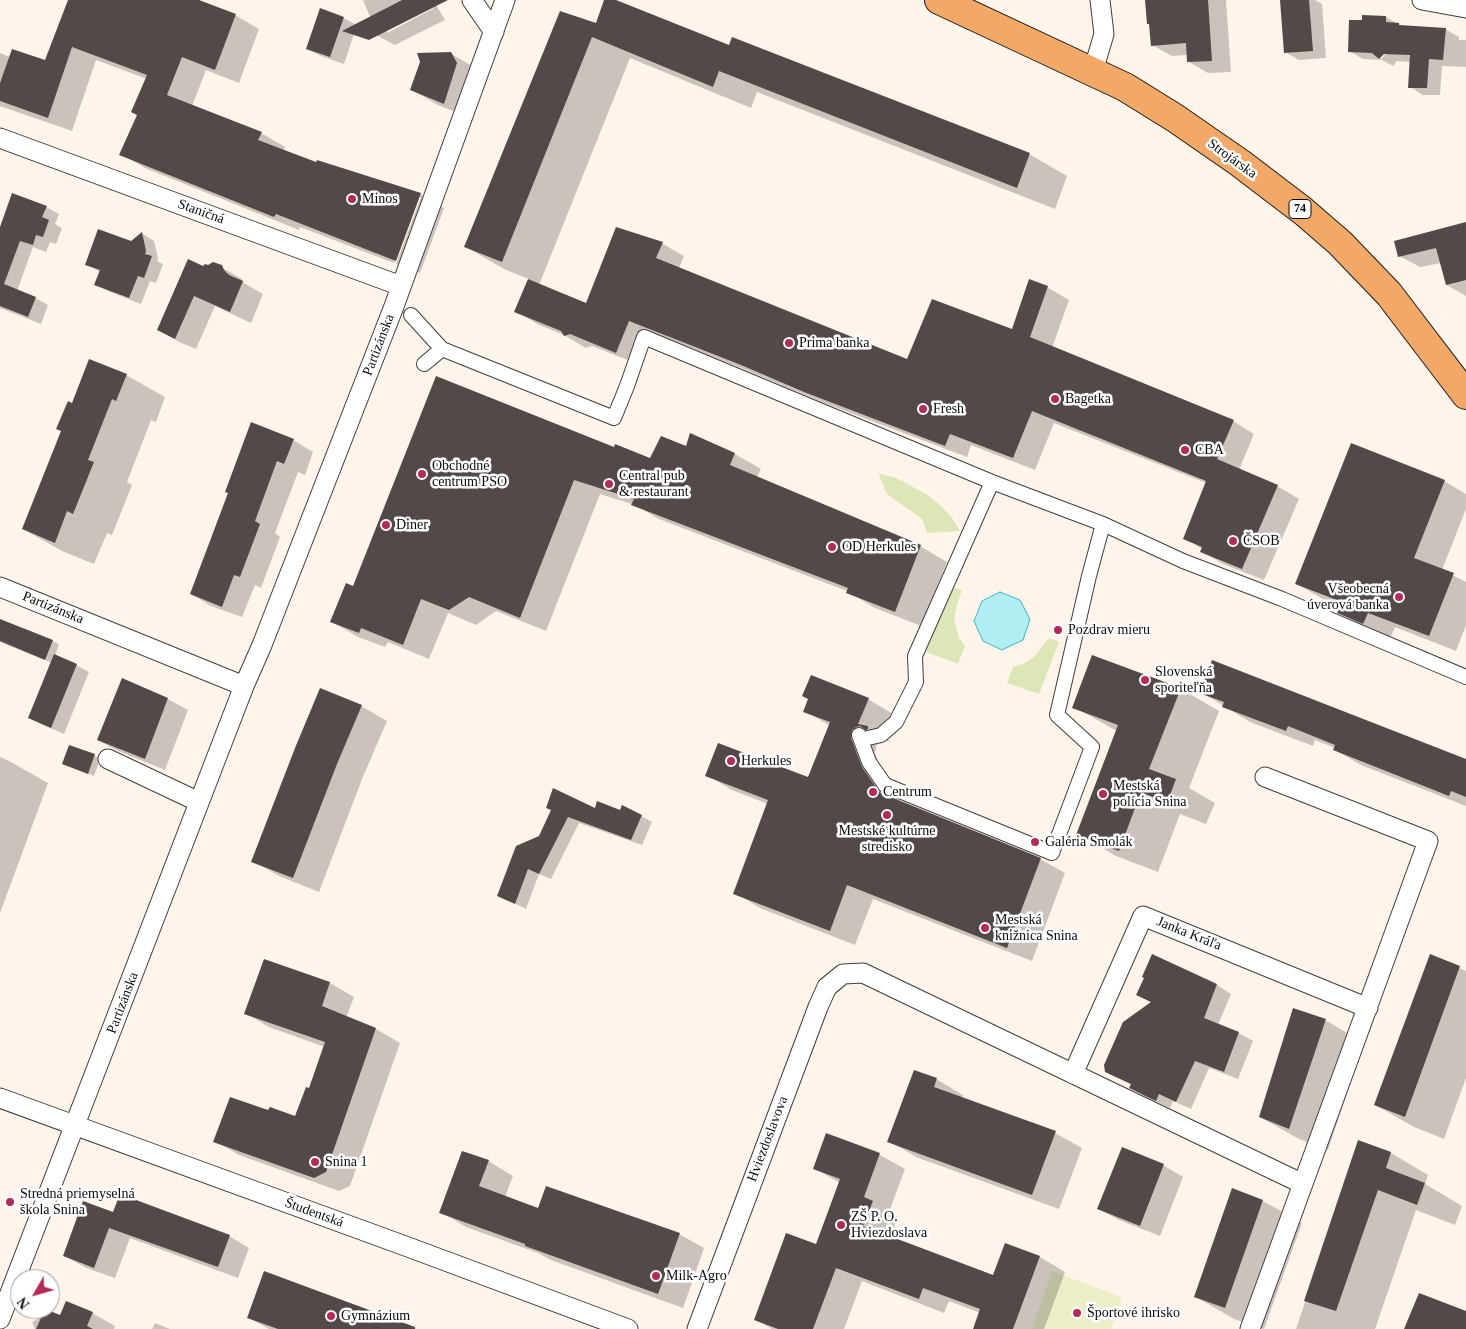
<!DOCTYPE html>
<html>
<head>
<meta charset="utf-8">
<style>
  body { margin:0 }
  #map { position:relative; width:1466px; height:1329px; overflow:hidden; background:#fef4ea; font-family:Georgia,serif }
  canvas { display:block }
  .north { position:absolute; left:10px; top:1269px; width:50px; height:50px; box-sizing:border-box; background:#fff; border:1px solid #9d9d9d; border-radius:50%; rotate:232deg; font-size:14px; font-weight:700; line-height:20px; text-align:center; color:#0b0b0b }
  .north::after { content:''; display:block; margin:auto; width:18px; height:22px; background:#b32b58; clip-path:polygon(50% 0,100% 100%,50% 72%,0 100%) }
</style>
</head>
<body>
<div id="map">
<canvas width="1466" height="1329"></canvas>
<div class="north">N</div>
</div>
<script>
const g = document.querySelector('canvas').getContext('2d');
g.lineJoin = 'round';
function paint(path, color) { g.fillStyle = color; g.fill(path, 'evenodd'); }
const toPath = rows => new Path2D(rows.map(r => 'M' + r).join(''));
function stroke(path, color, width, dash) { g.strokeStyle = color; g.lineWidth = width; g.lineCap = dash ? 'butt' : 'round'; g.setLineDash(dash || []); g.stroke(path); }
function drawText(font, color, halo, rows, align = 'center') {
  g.font = font + ' Georgia,serif'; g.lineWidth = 5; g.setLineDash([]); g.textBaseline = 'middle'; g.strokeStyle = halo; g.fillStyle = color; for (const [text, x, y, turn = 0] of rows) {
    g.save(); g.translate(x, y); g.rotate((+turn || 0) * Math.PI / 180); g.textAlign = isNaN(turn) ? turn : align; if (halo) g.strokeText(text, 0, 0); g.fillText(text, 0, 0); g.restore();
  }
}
paint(toPath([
  [878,473,896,478,926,494,940,505,952,518,960,531,927,533,922,519,887,494],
  [951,587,962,590,957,604,954,619,959,638,965,646,958,664,926,652],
  [1049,638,1059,642,1039,694,1007,683,1013,667,1025,663,1034,657]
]), '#dce6b6');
paint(toPath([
  [1052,1271,1122,1297,1111,1329,1032,1329]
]), '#ebeec7');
const water = toPath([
  [1000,592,1020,600,1030,619,1023,640,1002,650,983,641,974,621,982,601,1000,592]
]);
paint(water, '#b1edf3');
stroke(water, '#3cb6c6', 1);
paint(toPath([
  [70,0,195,0,235,15,259,29,239,83,206,70,192,106,261,133,285,147,283,151,317,164,420,194,444,208,420,273,396,264,421,197,418,197,394,263,300,227,299,230,145,168,121,154,138,115,147,79,96,60,72,131,0,106,0,53,10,57,46,62],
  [363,0,431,0,435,3,445,20,395,45,378,36],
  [433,6,434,8,387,33,387,30],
  [606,0,613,0,729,47,1029,154,1067,176,1055,209,757,92,751,108,630,58,539,285,587,304,617,228,663,244,684,256,679,268,907,361,1013,331,1047,287,1069,300,1052,348,1233,421,1254,434,1239,470,1277,486,1299,499,1264,580,1223,564,1201,551,1202,549,1184,538,1206,483,1054,423,1035,470,971,445,967,457,827,404,736,366,651,332,638,364,592,346,586,348,564,335,537,324,516,311,529,279,504,269,466,247,597,25],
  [1146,0,1226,0,1231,72,1208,73,1189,62,1188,55,1172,56,1152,45,1150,25,1148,23],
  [1281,0,1315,0,1322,4,1326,58,1299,60,1285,52],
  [1386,17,1402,26,1445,29,1459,37,1459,40,1466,40,1466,67,1442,66,1440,95,1423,95,1410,87,1411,62,1397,61,1393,66,1382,60,1363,59,1349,51],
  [1387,48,1389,50,1381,59,1377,59],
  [343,18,357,25,344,64,321,56,307,49],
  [450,53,477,69,471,118,438,105,412,90,422,62],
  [46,207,59,214,55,224,62,228,56,244,50,242,46,252,33,247,17,291,35,298,48,305,41,324,0,308,0,230],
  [1466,224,1466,296,1447,285,1441,263,1420,267,1399,256],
  [143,234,154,241,158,258,157,261,163,264,156,283,150,281,141,304,108,291,96,284,100,272,87,264,132,243],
  [203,267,221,267,242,279,244,283,263,294,251,323,215,306,196,349,179,342,159,330],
  [126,375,165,397,156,422,151,420,127,482,132,485,112,535,107,533,94,564,62,551,23,529],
  [691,435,735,454,761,469,757,477,920,546,947,562,921,626,873,607,847,591,659,519,635,505,600,494,546,631,496,611,476,625,448,613,429,659,388,642,385,647,358,637,332,622,354,588,615,449,650,460,687,448],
  [293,440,313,452,305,475,298,472,275,533,280,537,261,588,255,585,242,617,211,606,191,594,230,493],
  [1444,481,1466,494,1466,509,1442,570,1466,582,1466,625,1456,651,1395,627,1390,638,1366,628,1339,612,1342,606,1323,599,1297,584],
  [0,620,59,644,55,656,76,665,89,672,64,734,43,725,30,718,52,663,0,642],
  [1093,656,1181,689,1219,711,1189,788,1215,803,1206,824,1180,814,1158,872,1116,856,1078,834,1117,731,1074,707],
  [1201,692,1466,761,1466,806,1361,765,1335,750,1335,748,1315,740,1313,746,1250,722],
  [168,699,188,710,165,770,118,751,98,740],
  [868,699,893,714,884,737,893,743,886,740,881,741,877,744,875,753,886,781,900,802,1040,859,1065,873,1032,961,873,899,855,945,760,908,735,893,768,804,732,790,707,775,809,778,830,726,805,711],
  [361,706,387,721,362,779,319,892,279,876,253,861],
  [94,755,100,759,94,776,64,764],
  [0,757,9,761,48,783,0,913],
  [552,810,595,810,620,812,641,816,652,822,642,845,579,823,551,879,539,874,526,909,499,895,540,837],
  [1152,956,1217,985,1231,994,1218,1025,1239,1033,1253,1041,1238,1079,1209,1068,1191,1109,1173,1101,1170,1108,1144,1096,1130,1087,1132,1085,1106,1072,1152,1003,1138,995,1146,977],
  [1431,956,1466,971,1466,1078,1444,1139,1414,1127,1375,1105],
  [265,960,330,983,354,997,346,1018,376,1029,400,1043,350,1186,339,1191,239,1155,215,1141,269,1112,296,1117,310,1089,325,1047,269,1027,245,1013],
  [1325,1020,1364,1043,1328,1150,1299,1139,1260,1117],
  [936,1079,963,1095,962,1099,1055,1133,1082,1148,1059,1209,916,1157,889,1141],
  [827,1135,880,1155,905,1169,889,1212,898,1217,890,1237,994,1277,1006,1245,1040,1257,1065,1272,1044,1329,974,1329,980,1313,949,1301,944,1313,862,1281,844,1329,772,1329,755,1319,817,1246,840,1183,814,1168],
  [1359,1142,1391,1153,1428,1175,1425,1184,1462,1206,1455,1225,1416,1210,1375,1329,1296,1329],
  [488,1161,513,1176,505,1197,539,1210,679,1234,704,1248,683,1308,551,1260,538,1253,466,1227,441,1212],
  [1163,1165,1183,1177,1160,1236,1119,1220,1099,1209],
  [1263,1201,1302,1223,1264,1329,1234,1319,1196,1297],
  [114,1214,229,1236,249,1248,238,1278,130,1238,115,1278,84,1267,64,1255],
  [265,1272,417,1329,269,1329,248,1317],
  [92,1313,115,1326,114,1329,35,1329,32,1322,43,1316,61,1317],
  [155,1323,170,1329,152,1329]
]), '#0003');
paint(toPath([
  [68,0,199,0,236,14,215,70,182,57,167,95,262,132,258,140,316,162,317,160,421,193,396,261,276,214,274,217,119,155,137,115,131,112,147,75,72,47,48,118,0,101,0,83,12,49,45,60],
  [402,0,448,0,369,40,342,31],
  [604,0,616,0,729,45,732,37,1030,153,1017,188,719,71,713,87,592,37,502,262,464,247,560,11,596,23],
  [1145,0,1208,0,1212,61,1187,62,1186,43,1151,46,1149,24,1147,24],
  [1280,0,1309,0,1313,51,1284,53],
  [320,8,344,17,330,57,306,49],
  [1362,15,1386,16,1386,22,1399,23,1399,25,1446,28,1443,60,1429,59,1427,88,1408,88,1410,55,1384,54,1379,59,1372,53,1348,52,1349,20,1362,20],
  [451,52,457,63,444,104,410,90,420,62,417,53],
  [12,193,47,206,42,217,49,220,43,237,36,235,33,245,20,241,4,284,36,297,28,317,0,306,0,227],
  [1466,222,1466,280,1446,285,1436,248,1398,257,1394,241],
  [616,227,663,242,656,258,907,359,932,299,1012,329,1029,279,1048,286,1030,337,1234,420,1217,459,1278,485,1242,569,1200,552,1202,547,1183,539,1206,481,1032,411,1013,458,950,434,945,446,804,392,741,365,629,321,616,353,570,334,564,336,561,331,514,312,528,279,586,303],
  [98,229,131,241,142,232,146,251,145,254,152,256,144,278,138,276,129,298,94,285,100,270,85,265],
  [188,259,203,266,205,264,208,265,213,262,222,265,224,270,229,275,243,281,230,312,194,296,175,339,157,330],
  [89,359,127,374,116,401,112,399,88,460,94,462,73,514,67,511,55,543,22,529,61,431,56,429,68,401,72,403],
  [436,376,614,447,615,444,650,458,661,436,686,446,690,433,735,453,730,465,921,545,895,612,846,593,848,588,631,505,634,499,574,480,520,618,469,597,449,610,421,599,403,645,361,628,359,633,330,622,346,583,353,586],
  [251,422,294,439,284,464,277,461,255,521,260,524,240,577,234,575,222,607,190,594,228,493,225,492],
  [1351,443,1445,480,1414,558,1454,573,1429,636,1368,613,1363,624,1337,613,1342,602,1295,584],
  [0,619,53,640,45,660,0,641],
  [54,654,77,664,51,728,28,718],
  [1092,655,1181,688,1149,769,1176,779,1167,803,1141,792,1119,851,1076,835,1118,725,1072,708],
  [1212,660,1466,759,1466,797,1451,791,1449,796,1333,750,1335,745,1288,726,1286,731,1222,707,1224,702,1199,693],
  [811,675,869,698,858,724,868,726,868,729,866,730,860,726,856,727,852,730,851,738,862,767,878,790,881,793,1041,858,1007,948,847,885,830,931,733,894,768,800,705,776,718,743,808,777,830,722,803,712,808,699,802,696],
  [122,678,168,698,145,759,97,740],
  [320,688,362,705,337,764,293,878,251,862,295,748],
  [69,745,95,754,88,774,62,764],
  [553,788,595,808,597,801,620,810,622,805,642,815,631,840,568,817,539,874,528,869,515,904,497,896,516,846,539,836,551,810,546,808],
  [1152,954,1217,984,1204,1018,1239,1032,1224,1072,1195,1061,1176,1102,1159,1094,1156,1101,1129,1088,1131,1084,1105,1072,1104,1065,1123,1022,1151,1002,1136,995,1144,978,1142,977],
  [1430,954,1460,966,1405,1117,1374,1105],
  [264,959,330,982,322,1006,376,1028,326,1172,314,1178,213,1142,230,1097,268,1110,270,1107,295,1116,306,1087,309,1088,325,1042,244,1014],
  [1293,1008,1326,1019,1289,1129,1259,1117],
  [914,1070,937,1078,934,1087,1056,1131,1032,1195,887,1142],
  [826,1133,880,1153,864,1197,873,1201,863,1226,993,1275,1005,1243,1040,1256,1013,1329,973,1329,980,1309,923,1288,919,1299,836,1268,813,1329,778,1329,754,1320,786,1233,816,1244,840,1179,813,1169],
  [1358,1140,1391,1152,1386,1168,1425,1183,1417,1205,1378,1190,1336,1311,1304,1301],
  [1122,1147,1164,1164,1140,1226,1097,1209],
  [462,1151,489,1160,479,1186,538,1208,546,1186,680,1233,658,1294,525,1246,525,1244,439,1213],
  [1232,1188,1263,1200,1225,1308,1194,1297],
  [120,1194,230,1235,218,1267,109,1228,94,1268,63,1256,83,1201,113,1212],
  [264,1271,415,1327,415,1329,278,1329,247,1318],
  [1419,1293,1466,1311,1466,1329,1404,1329],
  [66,1301,93,1312,87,1326,93,1329,36,1329,45,1309,60,1315]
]), '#534948');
const pedestrian = toPath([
  [411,315,442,349],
  [424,364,442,349,614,418,627,386,644,337,992,482,1103,524,1183,561,1282,599,1466,677],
  [859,735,869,762,885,785,1052,853,1092,747,1057,715,1089,576,1103,524],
  [868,738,881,735,896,722,916,682,915,656,992,482]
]);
const minor = toPath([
  [472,0,494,32],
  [1422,0,1466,8],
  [1093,71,1104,34,1100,0],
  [0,138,401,286],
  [0,587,244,686],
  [108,759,199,802],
  [1073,1074,1143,916,1368,1008],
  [0,1098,408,1247,628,1329],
  [0,1319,244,686,262,645,393,309,505,0],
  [697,1329,818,1007,827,987,843,974,863,973,1303,1184],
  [1250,1329,1428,841,1265,777]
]);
const primary = toPath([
  [939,0,1125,87,1175,118,1240,163,1303,211,1340,243,1389,294,1466,395]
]);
stroke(pedestrian, '#3e3e3e', 16);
stroke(minor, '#3e3e3e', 21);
stroke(primary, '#1c1c1c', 30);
stroke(pedestrian, '#fff', 14);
stroke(minor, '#fff', 19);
stroke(primary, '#f2a866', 28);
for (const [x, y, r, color] of [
  [352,199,5,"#b32b58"],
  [789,343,5,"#b32b58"],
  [1055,399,5,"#b32b58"],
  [923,409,5,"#b32b58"],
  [1185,450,5,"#b32b58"],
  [422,474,5,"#b32b58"],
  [609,484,5,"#b32b58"],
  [386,525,5,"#b32b58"],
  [1233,541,5,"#b32b58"],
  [832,547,5,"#b32b58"],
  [1399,597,5,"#b32b58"],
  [1058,630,5,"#b32b58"],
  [1145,680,5,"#b32b58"],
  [731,761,5,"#b32b58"],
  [873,792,5,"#b32b58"],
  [1103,794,5,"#b32b58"],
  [887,815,5,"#b32b58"],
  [1035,842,5,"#b32b58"],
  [985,928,5,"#b32b58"],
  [315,1162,5,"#b32b58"],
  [10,1202,5,"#b32b58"],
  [841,1225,5,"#b32b58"],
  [656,1276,5,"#b32b58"],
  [1077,1313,5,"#b32b58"],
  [331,1316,5,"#b32b58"]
]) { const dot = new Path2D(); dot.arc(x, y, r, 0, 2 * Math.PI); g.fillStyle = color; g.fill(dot); stroke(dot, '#fff', 2); }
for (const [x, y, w] of [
  [1300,209,22]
]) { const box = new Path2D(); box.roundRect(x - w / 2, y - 9.5, w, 19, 4); g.fillStyle = '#fff'; g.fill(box); stroke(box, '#0b0b0b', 1); }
drawText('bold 12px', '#0b0b0b', null, [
  ["74",1300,209]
]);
drawText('14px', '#0b0b0b', '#fff', [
  ["Strojárska",1232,159,36],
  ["Staničná",201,212,20],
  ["Partizánska",379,345,-69],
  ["Partizánska",53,608,22],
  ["Janka Kráľa",1189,934,22],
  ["Partizánska",123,1003,-69],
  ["Hviezdoslavova",768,1139,-69],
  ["Študentská",314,1213,20]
]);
drawText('14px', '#0b0b0b', '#fff', [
  ["Minos",362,199],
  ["Prima banka",799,343],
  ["Bagetka",1065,399],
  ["Fresh",933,409],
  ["CBA",1195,450],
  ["Obchodné",432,466],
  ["centrum PSO",432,482],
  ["Central pub",619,476],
  ["& restaurant",619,492],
  ["Diner",396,525],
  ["ČSOB",1243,541],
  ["OD Herkules",842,547],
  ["Všeobecná",1389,589,"right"],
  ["úverová banka",1389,605,"right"],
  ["Pozdrav mieru",1068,630],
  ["Slovenská",1155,672],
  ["sporiteľňa",1155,688],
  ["Herkules",741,761],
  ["Mestská",1113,786],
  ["polícia Snina",1113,802],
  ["Centrum",883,792],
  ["Mestské kultúrne",887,831,"center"],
  ["stredisko",887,847,"center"],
  ["Galéria Smolák",1045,842],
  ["Mestská",995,920],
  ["knižnica Snina",995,936],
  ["Snina 1",325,1162],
  ["Stredná priemyselná",20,1194],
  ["škola Snina",20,1210],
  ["ZŠ P. O.",851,1217],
  ["Hviezdoslava",851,1233],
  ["Milk-Agro",666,1276],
  ["Športové ihrisko",1087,1313],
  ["Gymnázium",341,1316]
], 'left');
</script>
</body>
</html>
